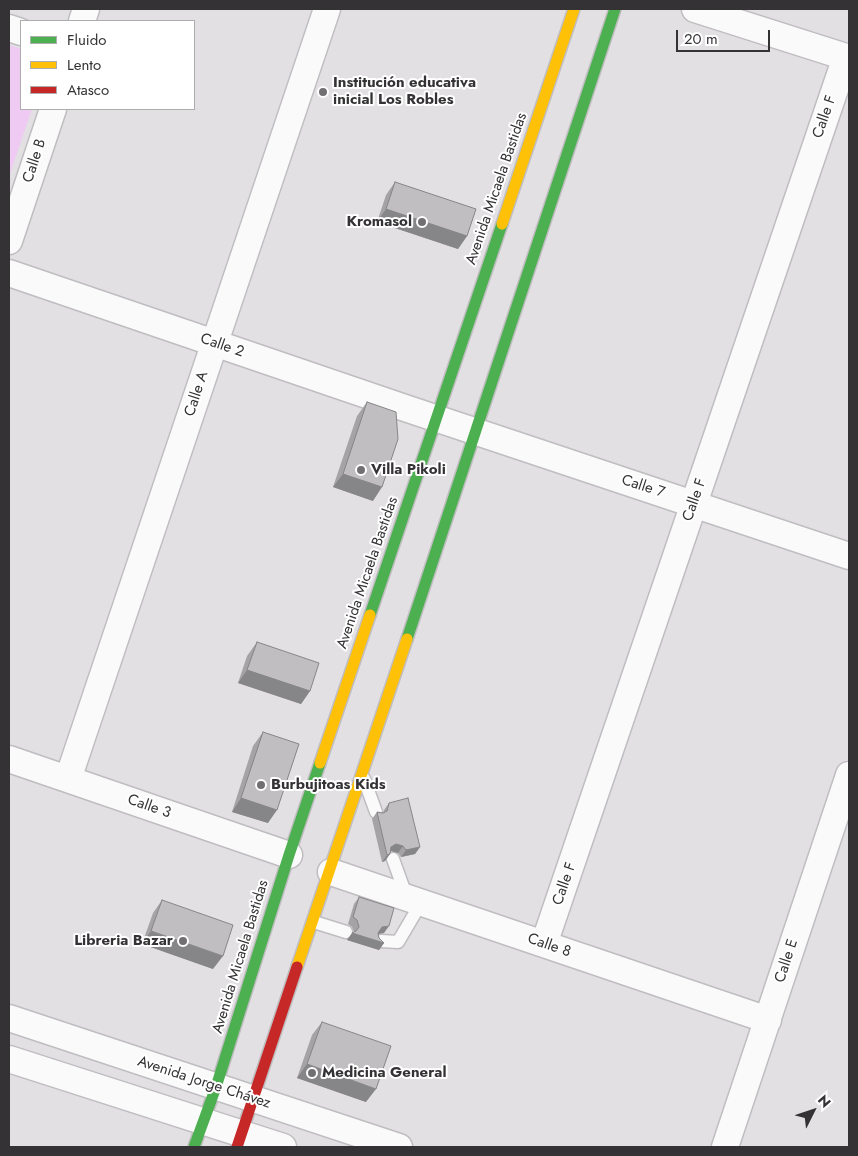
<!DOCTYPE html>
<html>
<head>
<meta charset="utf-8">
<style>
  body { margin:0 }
  #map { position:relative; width:858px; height:1156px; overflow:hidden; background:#e3e0e4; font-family:Jost,sans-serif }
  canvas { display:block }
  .frame { position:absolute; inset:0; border:10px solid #343234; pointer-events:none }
  .legend { position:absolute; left:20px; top:20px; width:175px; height:90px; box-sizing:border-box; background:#fff; border:1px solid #aeadae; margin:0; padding:6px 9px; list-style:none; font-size:15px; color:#343234 }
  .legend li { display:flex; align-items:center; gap:10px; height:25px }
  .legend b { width:25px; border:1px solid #aeadae }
  .north { position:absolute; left:788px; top:1086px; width:50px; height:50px; -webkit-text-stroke:4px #fff; paint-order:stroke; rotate:49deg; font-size:14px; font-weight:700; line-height:20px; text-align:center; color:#343234 }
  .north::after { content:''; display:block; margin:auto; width:18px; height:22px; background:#343234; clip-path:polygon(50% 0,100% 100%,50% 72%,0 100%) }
  .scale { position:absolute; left:676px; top:30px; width:94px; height:22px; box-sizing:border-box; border:2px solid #343234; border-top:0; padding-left:6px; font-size:15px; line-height:18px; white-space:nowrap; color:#343234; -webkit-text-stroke:4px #fff; paint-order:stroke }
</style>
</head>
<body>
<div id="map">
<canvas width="858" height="1156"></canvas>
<div class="frame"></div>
<ul class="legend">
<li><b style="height:6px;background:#4caf50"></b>Fluido</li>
<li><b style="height:6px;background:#ffc107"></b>Lento</li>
<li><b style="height:6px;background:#c62828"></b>Atasco</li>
</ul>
<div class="north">N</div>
<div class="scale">20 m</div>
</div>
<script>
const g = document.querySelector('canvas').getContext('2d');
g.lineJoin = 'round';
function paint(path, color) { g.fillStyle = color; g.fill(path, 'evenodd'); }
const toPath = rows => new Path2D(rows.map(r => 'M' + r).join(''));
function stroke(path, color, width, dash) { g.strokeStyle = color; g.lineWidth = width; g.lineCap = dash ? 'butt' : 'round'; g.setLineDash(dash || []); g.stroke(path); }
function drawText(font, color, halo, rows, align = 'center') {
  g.font = font + ' Jost,sans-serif'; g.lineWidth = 4; g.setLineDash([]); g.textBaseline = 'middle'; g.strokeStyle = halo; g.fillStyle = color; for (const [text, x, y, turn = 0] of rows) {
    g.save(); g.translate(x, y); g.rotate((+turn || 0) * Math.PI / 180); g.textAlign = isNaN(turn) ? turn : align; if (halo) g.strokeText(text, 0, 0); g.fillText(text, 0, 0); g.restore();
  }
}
paint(toPath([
  [9,45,21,49,21,109,32,109,9,177]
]), '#efcaf2');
const lane = toPath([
  [364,779,376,812],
  [393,859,407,898],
  [314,922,346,932],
  [381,941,398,942,421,903]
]);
const street = toPath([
  [695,9,849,58],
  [82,21,86,9],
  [9,28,21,32],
  [9,241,53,109],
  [9,273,405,408,849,556],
  [9,759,289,855],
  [68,779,327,9],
  [331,872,768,1020],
  [544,944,846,57],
  [9,1018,399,1147],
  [9,1059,283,1147],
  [725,1147,849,775]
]);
const fast = toPath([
  [370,615,502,224],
  [407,639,615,9],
  [194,1147,216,1087,289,855,320,763]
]);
const slow = toPath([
  [502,224,574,9],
  [320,763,370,615],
  [297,967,407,639]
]);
const jam = toPath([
  [237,1147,297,967]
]);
stroke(lane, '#bfbdc0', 15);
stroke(street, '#bfbdc0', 29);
stroke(fast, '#bfbdc0', 14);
stroke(slow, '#bfbdc0', 14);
stroke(jam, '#bfbdc0', 14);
stroke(lane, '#fbfafb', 12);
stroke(street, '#fbfafb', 26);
stroke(fast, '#4caf50', 11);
stroke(slow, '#ffc107', 11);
stroke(jam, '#c62828', 11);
paint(toPath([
  [395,182,467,236,458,249,377,222,386,195],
  [367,402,373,501,333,487,357,416],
  [257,642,310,691,301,704,238,683,247,656],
  [263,732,268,823,232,812,253,746],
  [389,803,420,847,415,854,401,857,398,853,391,851,385,861,382,862,372,819,377,812,383,813,384,810],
  [359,897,384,933,378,934,379,938,384,943,379,950,347,940,354,932,352,927,348,924,354,904],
  [162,900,213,969,142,944,153,913],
  [322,1022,366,1102,297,1078,312,1035]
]), '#a5a3a6');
paint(toPath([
  [386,209,467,236,458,249,377,222],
  [343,474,382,487,373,501,333,487],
  [247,670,310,691,301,704,238,683],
  [241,798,277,810,268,823,232,812],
  [396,844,403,846,398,853,391,851,387,854,391,847],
  [420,847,415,854,401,857,406,850],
  [390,854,385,861,382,862,387,855],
  [389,926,384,933,377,934,382,927],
  [151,931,223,956,213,969,142,944],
  [352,933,384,943,379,950,347,940],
  [307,1064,376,1089,366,1102,297,1078]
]), '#868587');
const building = toPath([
  [395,182,476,209,467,236,386,209,395,182],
  [367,402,396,412,398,439,382,487,343,474,367,402],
  [257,642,319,663,310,691,247,670,257,642],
  [263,732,299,744,277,810,241,798,263,732],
  [408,798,420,847,406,850,403,846,396,844,391,847,390,854,387,855,377,812,383,813,387,811,389,803,408,798],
  [359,897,394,908,389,926,382,927,378,933,379,938,384,943,352,933,356,931,359,927,357,920,353,917,359,897],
  [162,900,233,925,223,956,151,931,162,900],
  [322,1022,391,1046,376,1089,307,1064,322,1022]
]);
paint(building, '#c0bec1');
stroke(building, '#868587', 1);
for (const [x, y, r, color] of [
  [323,92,5,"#716f72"],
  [422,222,5,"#716f72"],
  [361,470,5,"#716f72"],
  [261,785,5,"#716f72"],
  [183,941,5,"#716f72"],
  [312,1073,5,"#716f72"]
]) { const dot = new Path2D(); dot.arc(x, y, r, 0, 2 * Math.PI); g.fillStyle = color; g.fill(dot); stroke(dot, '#fff', 2); }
drawText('bold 15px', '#343234', '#fff', [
  ["Institución educativa",333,83],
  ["inicial Los Robles",333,100],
  ["Kromasol",412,222,"right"],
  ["Villa Pikoli",371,470],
  ["Burbujitoas Kids",271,785],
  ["Libreria Bazar",173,941,"right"],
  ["Medicina General",322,1073]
], 'left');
drawText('15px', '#343234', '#fff', [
  ["Calle F",825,117,-71],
  ["Calle B",35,161,-72],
  ["Avenida Micaela Bastidas",497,189,-71],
  ["Calle 2",222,346,19],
  ["Calle A",197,394,-72],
  ["Calle 7",643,487,18],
  ["Calle F",695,500,-71],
  ["Avenida Micaela Bastidas",368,573,-71],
  ["Calle 3",149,807,19],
  ["Calle F",565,884,-71],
  ["Calle 8",549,946,19],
  ["Avenida Micaela Bastidas",241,957,-73],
  ["Calle E",787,961,-72],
  ["Avenida Jorge Chávez",204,1083,18]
]);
</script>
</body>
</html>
